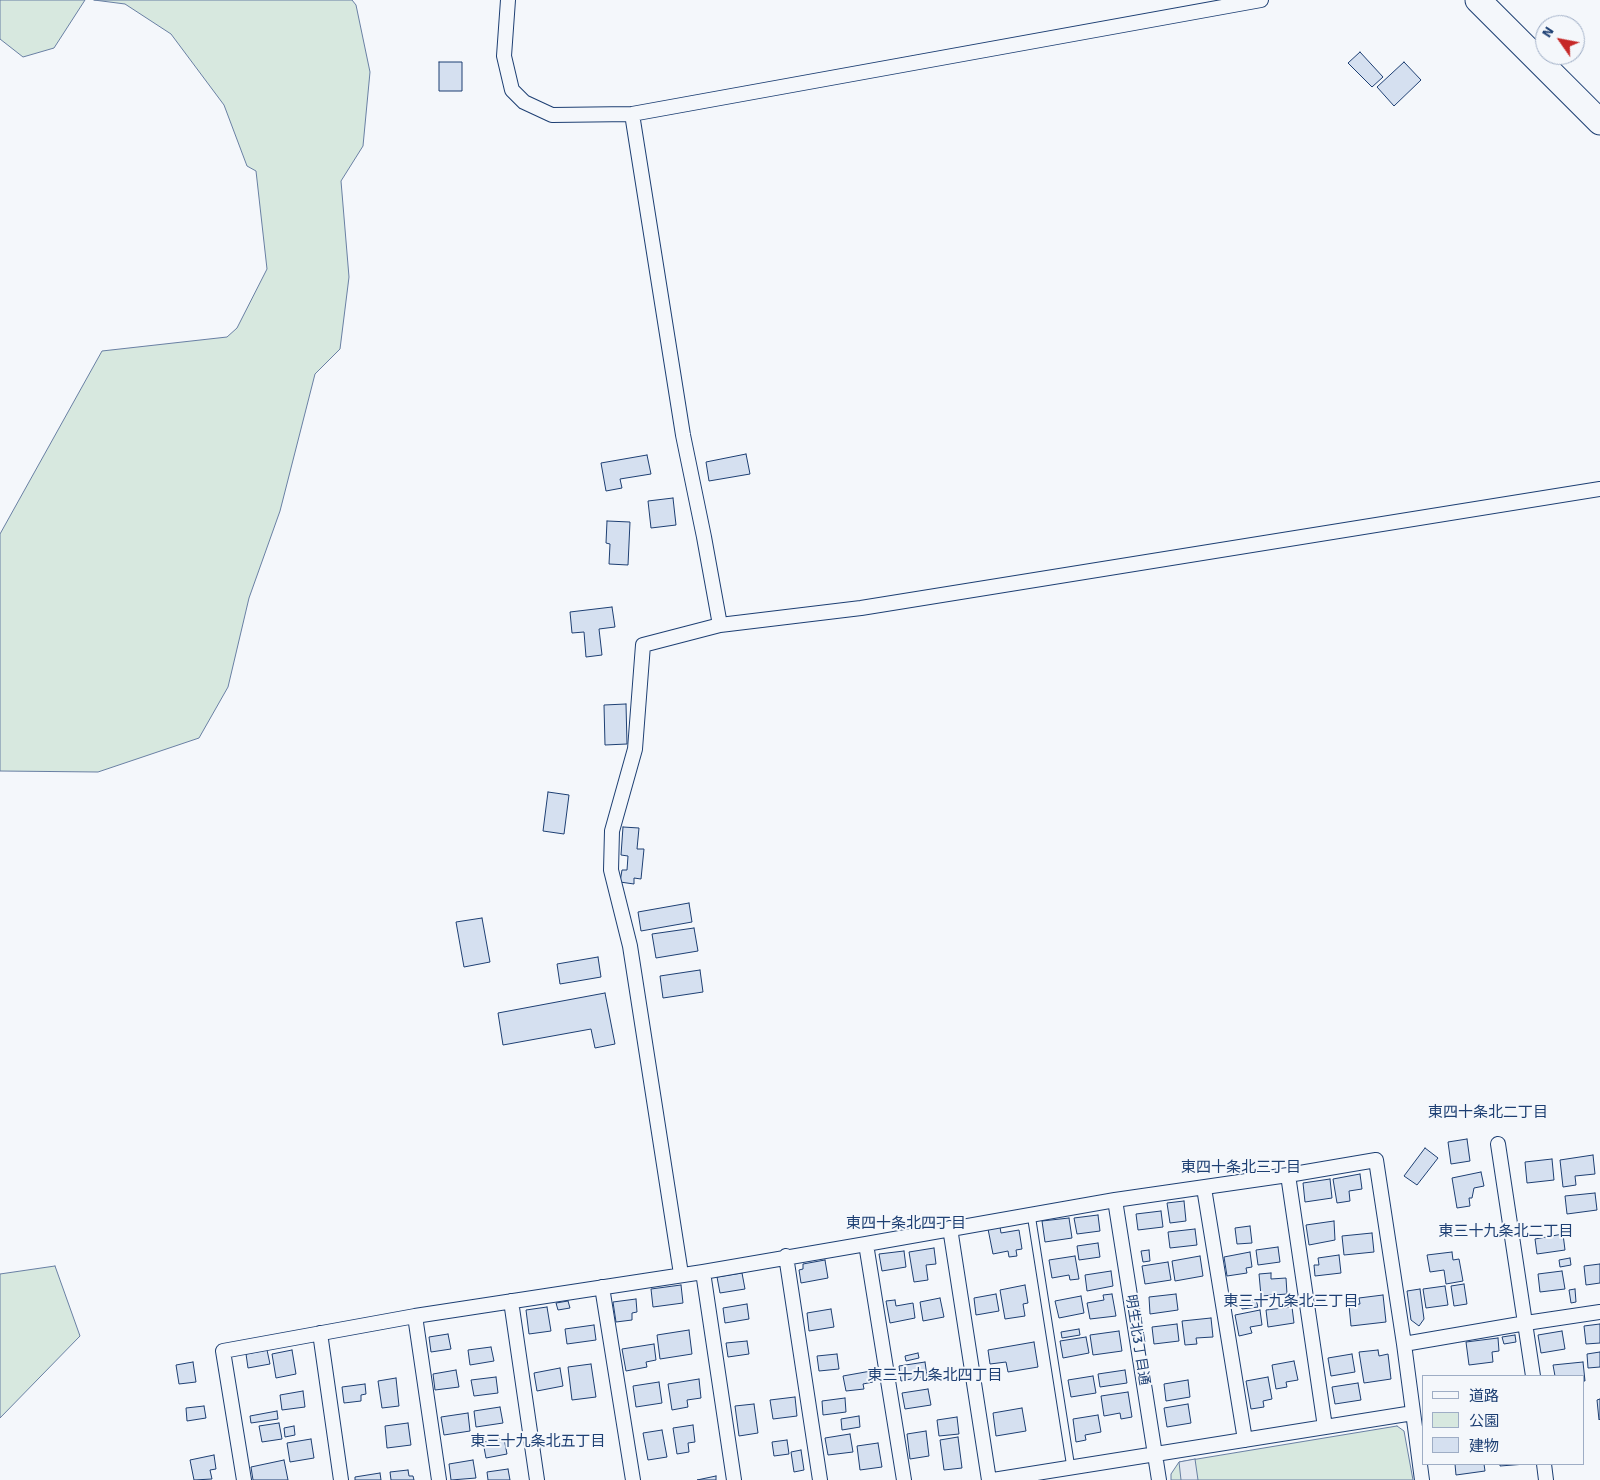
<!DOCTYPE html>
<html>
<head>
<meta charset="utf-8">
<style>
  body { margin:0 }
  #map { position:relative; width:1600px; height:1480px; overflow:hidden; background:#f4f7fb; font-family:Signika,"Noto Sans JP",sans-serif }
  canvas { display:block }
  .legend { position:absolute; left:1422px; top:1375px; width:162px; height:90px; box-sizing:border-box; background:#f4f7fb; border:1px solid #9eadc5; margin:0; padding:6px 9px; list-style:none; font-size:15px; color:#1d3f73 }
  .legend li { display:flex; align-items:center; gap:10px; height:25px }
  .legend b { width:25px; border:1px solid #9eadc5 }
  .north { position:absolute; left:1535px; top:15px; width:50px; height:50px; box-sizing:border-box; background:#f4f7fb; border:1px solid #9eadc5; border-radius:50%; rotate:303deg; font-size:14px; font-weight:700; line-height:20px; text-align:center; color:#1d3f73 }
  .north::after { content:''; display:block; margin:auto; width:18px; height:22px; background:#c62828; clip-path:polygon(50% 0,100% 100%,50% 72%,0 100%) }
</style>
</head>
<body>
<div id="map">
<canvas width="1600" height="1480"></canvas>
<ul class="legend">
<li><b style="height:6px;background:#f4f7fb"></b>道路</li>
<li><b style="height:14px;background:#d7e8df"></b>公園</li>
<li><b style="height:14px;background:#d5e0f0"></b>建物</li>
</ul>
<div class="north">N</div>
</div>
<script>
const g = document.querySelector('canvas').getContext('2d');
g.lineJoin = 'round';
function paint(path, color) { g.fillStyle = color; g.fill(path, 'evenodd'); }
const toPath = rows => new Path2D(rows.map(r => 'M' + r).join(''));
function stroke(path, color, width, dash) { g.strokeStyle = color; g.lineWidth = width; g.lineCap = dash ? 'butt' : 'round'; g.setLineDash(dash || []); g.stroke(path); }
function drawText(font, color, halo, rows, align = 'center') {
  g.font = font + ' Signika,"Noto Sans JP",sans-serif'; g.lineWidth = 4; g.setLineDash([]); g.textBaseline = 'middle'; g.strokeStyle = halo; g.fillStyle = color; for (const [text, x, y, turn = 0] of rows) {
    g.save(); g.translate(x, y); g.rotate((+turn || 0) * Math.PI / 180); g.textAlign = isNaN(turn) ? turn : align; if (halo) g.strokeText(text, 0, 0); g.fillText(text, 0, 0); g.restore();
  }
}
const green = toPath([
  [0,0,85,0,54,48,23,57,0,39,0,0],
  [94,0,352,0,356,5,370,72,363,146,341,181,349,277,340,349,315,374,280,511,249,598,228,687,199,738,98,772,0,771,0,534,102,351,227,337,237,328,267,269,256,171,247,166,224,105,171,34,125,4,94,0],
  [55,1266,80,1336,0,1418,0,1274,55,1266],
  [1397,1426,1404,1431,1413,1480,1171,1480,1171,1474,1179,1462,1397,1426]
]);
paint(green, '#d7e8df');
stroke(green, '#687fa3', 1);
const parking = toPath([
  [1195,1459,1198,1480,1181,1480,1179,1462,1195,1459]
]);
paint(parking, '#e3e8f0');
stroke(parking, '#687fa3', 1);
const building = toPath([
  [1360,52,1383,77,1372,87,1348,63,1360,52],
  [439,62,462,62,462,91,439,91,439,62],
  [1404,62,1421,80,1394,106,1377,87,1404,62],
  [746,454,750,474,709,481,706,462,746,454],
  [647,455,651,474,620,479,622,488,606,491,601,463,647,455],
  [673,498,676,525,651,528,648,501,673,498],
  [607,521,630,522,628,565,609,564,610,544,606,543,607,521],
  [612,607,615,627,599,629,602,655,586,657,584,632,572,633,570,612,612,607],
  [626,704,627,744,605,745,604,705,626,704],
  [548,792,569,795,564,834,543,831,548,792],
  [623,827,639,828,637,849,644,849,641,879,634,878,634,884,620,882,622,870,627,870,628,856,621,855,623,827],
  [689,903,692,922,641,931,638,912,689,903],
  [482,918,490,962,464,967,456,922,482,918],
  [694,928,698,951,656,958,652,934,694,928],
  [598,957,601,977,560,984,557,964,598,957],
  [700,970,703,992,663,998,660,976,700,970],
  [605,993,615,1044,595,1048,591,1029,503,1045,498,1013,605,993],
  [1467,1139,1470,1161,1451,1164,1448,1142,1467,1139],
  [1425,1148,1438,1158,1417,1185,1404,1176,1425,1148],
  [1593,1155,1595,1174,1575,1176,1576,1185,1563,1187,1560,1160,1593,1155],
  [1552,1159,1554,1180,1527,1183,1525,1162,1552,1159],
  [1481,1172,1484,1186,1474,1188,1472,1198,1469,1198,1470,1206,1457,1208,1452,1178,1481,1172],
  [1360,1174,1362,1189,1349,1191,1350,1201,1337,1203,1333,1179,1360,1174],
  [1330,1179,1332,1198,1305,1202,1303,1183,1330,1179],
  [1595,1193,1597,1210,1567,1214,1565,1196,1595,1193],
  [1184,1201,1186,1221,1170,1223,1167,1203,1184,1201],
  [1161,1211,1163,1227,1138,1230,1136,1214,1161,1211],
  [1098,1215,1100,1231,1077,1234,1074,1218,1098,1215],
  [1069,1218,1072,1238,1045,1242,1042,1221,1069,1218],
  [1334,1221,1335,1240,1309,1245,1306,1225,1334,1221],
  [1250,1226,1252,1243,1237,1244,1235,1228,1250,1226],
  [1000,1227,1001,1233,1019,1230,1022,1249,1016,1250,1017,1256,1009,1257,1008,1251,993,1254,988,1229,1000,1227],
  [1195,1229,1197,1245,1170,1248,1168,1232,1195,1229],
  [1372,1233,1374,1252,1344,1255,1342,1236,1372,1233],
  [1563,1234,1565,1250,1537,1254,1535,1239,1563,1234],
  [1098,1243,1100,1257,1079,1260,1077,1246,1098,1243],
  [1278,1247,1280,1262,1258,1265,1256,1250,1278,1247],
  [934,1248,936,1264,926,1265,928,1280,914,1282,909,1252,934,1248],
  [1149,1250,1150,1261,1143,1262,1141,1251,1149,1250],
  [904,1251,906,1267,882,1271,879,1254,904,1251],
  [1250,1252,1252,1267,1246,1268,1247,1273,1227,1276,1224,1257,1250,1252],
  [1452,1252,1453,1260,1459,1259,1463,1281,1446,1284,1444,1270,1430,1272,1427,1255,1452,1252],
  [1339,1255,1341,1273,1315,1276,1314,1265,1319,1265,1318,1258,1339,1255],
  [1075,1256,1079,1279,1070,1280,1069,1275,1052,1278,1049,1260,1075,1256],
  [1200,1256,1203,1276,1175,1281,1172,1261,1200,1256],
  [1570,1258,1571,1265,1560,1267,1559,1260,1570,1258],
  [825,1260,828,1278,801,1283,799,1270,803,1269,803,1264,825,1260],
  [1168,1262,1171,1280,1145,1284,1142,1266,1168,1262],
  [1600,1264,1600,1283,1586,1285,1584,1266,1600,1264],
  [1111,1271,1113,1286,1087,1291,1085,1275,1111,1271],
  [1562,1271,1565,1289,1540,1292,1538,1274,1562,1271],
  [742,1273,745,1289,720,1293,717,1277,742,1273],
  [1271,1273,1271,1279,1286,1278,1287,1294,1261,1296,1259,1274,1271,1273],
  [1464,1284,1467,1304,1454,1306,1451,1286,1464,1284],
  [681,1285,683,1303,653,1307,651,1289,681,1285],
  [1025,1285,1028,1303,1023,1304,1025,1316,1005,1319,1000,1290,1025,1285],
  [1445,1286,1448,1305,1426,1308,1423,1289,1445,1286],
  [1420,1289,1424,1319,1419,1326,1411,1320,1407,1291,1420,1289],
  [1575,1289,1576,1302,1571,1303,1569,1290,1575,1289],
  [996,1294,999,1311,976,1315,974,1298,996,1294],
  [1112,1294,1116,1316,1090,1319,1087,1303,1104,1300,1103,1295,1112,1294],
  [1176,1294,1178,1310,1150,1314,1149,1297,1176,1294],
  [1383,1295,1386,1322,1351,1326,1349,1305,1360,1304,1359,1298,1383,1295],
  [1081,1296,1084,1313,1059,1318,1055,1301,1081,1296],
  [940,1298,944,1317,923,1321,920,1302,940,1298],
  [636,1299,637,1312,632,1313,632,1320,616,1322,613,1302,636,1299],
  [895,1300,896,1306,913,1303,915,1318,890,1323,886,1301,895,1300],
  [1256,1300,1258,1307,1242,1309,1241,1302,1256,1300],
  [568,1301,570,1308,558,1310,556,1303,568,1301],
  [747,1304,749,1319,725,1323,723,1308,747,1304],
  [547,1307,551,1331,529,1334,526,1310,547,1307],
  [1292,1307,1294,1323,1268,1327,1266,1310,1292,1307],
  [831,1309,834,1327,809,1331,807,1313,831,1309],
  [1260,1310,1262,1325,1250,1327,1252,1333,1239,1336,1235,1315,1260,1310],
  [1211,1318,1213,1337,1196,1338,1197,1344,1185,1345,1182,1321,1211,1318],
  [1177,1324,1179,1341,1154,1344,1152,1327,1177,1324],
  [1600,1324,1600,1343,1586,1344,1584,1326,1600,1324],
  [594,1325,596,1340,567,1344,565,1329,594,1325],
  [1079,1329,1080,1335,1062,1338,1061,1332,1079,1329],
  [689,1330,692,1354,660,1359,657,1335,689,1330],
  [1119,1331,1122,1351,1093,1355,1090,1335,1119,1331],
  [1562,1331,1565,1349,1541,1353,1538,1335,1562,1331],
  [448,1334,451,1349,431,1352,429,1337,448,1334],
  [1515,1335,1516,1342,1504,1344,1502,1337,1515,1335],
  [1086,1337,1089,1353,1063,1358,1060,1341,1086,1337],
  [1498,1338,1499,1351,1492,1352,1493,1362,1469,1365,1466,1342,1498,1338],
  [747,1341,749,1354,728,1357,726,1343,747,1341],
  [1034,1342,1038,1367,1008,1372,1006,1362,990,1364,988,1350,1034,1342],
  [654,1344,656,1360,646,1362,647,1367,626,1371,622,1349,654,1344],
  [491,1347,494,1361,470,1365,468,1350,491,1347],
  [267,1350,270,1364,248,1368,246,1354,267,1350],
  [292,1350,296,1374,276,1378,272,1354,292,1350],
  [1378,1350,1379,1356,1388,1354,1391,1379,1364,1383,1359,1352,1378,1350],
  [1600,1352,1600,1367,1588,1368,1587,1354,1600,1352],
  [918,1353,919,1358,906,1361,905,1356,918,1353],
  [837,1354,839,1369,819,1371,817,1356,837,1354],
  [1352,1354,1355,1372,1331,1376,1328,1358,1352,1354],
  [1294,1361,1298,1380,1286,1382,1287,1387,1276,1389,1272,1365,1294,1361],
  [193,1362,196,1382,179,1384,176,1365,193,1362],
  [925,1362,927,1376,901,1381,899,1366,925,1362],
  [1583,1362,1585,1381,1584,1381,1584,1376,1555,1376,1553,1365,1583,1362],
  [591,1364,596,1397,572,1400,568,1367,591,1364],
  [560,1368,563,1386,537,1391,534,1373,560,1368],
  [456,1370,459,1387,435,1390,433,1374,456,1370],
  [1125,1370,1127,1383,1100,1387,1098,1374,1125,1370],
  [871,1371,873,1382,863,1384,864,1389,846,1391,843,1376,871,1371],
  [1093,1376,1096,1393,1071,1397,1068,1380,1093,1376],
  [496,1377,498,1393,474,1396,471,1380,496,1377],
  [1268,1377,1272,1399,1263,1401,1264,1407,1251,1409,1246,1381,1268,1377],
  [396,1378,399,1406,382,1408,378,1381,396,1378],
  [699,1379,701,1398,687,1400,688,1407,672,1410,668,1384,699,1379],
  [1188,1380,1190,1397,1166,1401,1164,1384,1188,1380],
  [659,1382,662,1403,636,1407,633,1386,659,1382],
  [1358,1383,1361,1400,1335,1404,1332,1387,1358,1383],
  [365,1384,366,1394,361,1395,361,1401,344,1403,342,1387,365,1384],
  [928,1389,931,1405,905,1409,902,1393,928,1389],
  [303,1391,305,1407,282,1410,280,1395,303,1391],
  [1128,1392,1132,1417,1121,1419,1120,1413,1104,1416,1101,1396,1128,1392],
  [795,1397,797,1416,773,1419,770,1400,795,1397],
  [845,1398,846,1412,823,1415,822,1401,845,1398],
  [1600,1399,1600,1419,1599,1420,1597,1400,1600,1399],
  [754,1404,758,1433,739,1436,735,1406,754,1404],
  [1188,1404,1191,1423,1167,1427,1164,1408,1188,1404],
  [204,1406,206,1418,187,1421,186,1408,204,1406],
  [500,1407,503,1423,476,1427,474,1411,500,1407],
  [1022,1408,1026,1431,996,1436,993,1413,1022,1408],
  [277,1411,278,1419,251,1423,250,1416,277,1411],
  [468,1413,470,1431,444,1435,441,1417,468,1413],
  [1098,1415,1101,1432,1085,1435,1086,1440,1076,1442,1073,1419,1098,1415],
  [859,1416,860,1427,842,1430,841,1419,859,1416],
  [957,1417,959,1434,939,1436,937,1420,957,1417],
  [279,1423,282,1439,262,1442,259,1426,279,1423],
  [408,1423,411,1445,387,1448,385,1426,408,1423],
  [693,1425,695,1442,688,1443,689,1452,677,1454,673,1428,693,1425],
  [294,1426,295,1435,285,1437,284,1428,294,1426],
  [662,1430,667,1457,648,1460,643,1433,662,1430],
  [926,1431,929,1456,910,1459,907,1434,926,1431],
  [850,1434,853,1452,828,1455,825,1438,850,1434],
  [958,1437,962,1468,944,1470,940,1440,958,1437],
  [504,1438,507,1454,486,1458,483,1442,504,1438],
  [311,1439,314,1458,290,1462,287,1443,311,1439],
  [787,1440,789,1454,774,1456,772,1442,787,1440],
  [878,1443,882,1467,860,1470,857,1446,878,1443],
  [801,1450,804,1470,794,1472,791,1452,801,1450],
  [214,1455,216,1469,210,1470,212,1479,194,1480,190,1460,214,1455],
  [284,1460,288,1480,253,1480,251,1467,284,1460],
  [473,1460,476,1478,451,1480,449,1464,473,1460],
  [1455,1464,1484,1464,1485,1471,1456,1475,1455,1464],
  [1500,1464,1526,1464,1500,1466,1500,1464],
  [508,1469,510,1480,488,1480,487,1472,508,1469],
  [408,1470,409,1476,413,1476,414,1480,391,1480,390,1472,408,1470],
  [380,1473,381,1480,355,1480,355,1477,380,1473],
  [716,1476,716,1480,697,1480,716,1476]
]);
paint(building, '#d5e0f0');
stroke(building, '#1d3f73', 1);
const lane = toPath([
  [1031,1214,1071,1468]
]);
const street = toPath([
  [508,0,504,56,512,90,524,102,552,115,632,114,1261,0],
  [632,114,683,435,704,537,720,625],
  [1498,1144,1533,1376],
  [1288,1175,1325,1427],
  [1204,1188,1245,1440],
  [1115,1200,1159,1480],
  [950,1228,989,1480],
  [866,1244,904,1480],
  [786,1256,820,1480],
  [703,1272,734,1480],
  [681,1274,630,946,611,870,612,831,635,749,643,645,720,625,861,608,1600,489],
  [602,1287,633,1480],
  [511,1301,537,1480],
  [415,1316,439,1480],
  [320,1333,341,1480],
  [1404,1344,1526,1323,1600,1312],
  [1544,1464,1546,1480],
  [244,1480,223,1351,415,1316,703,1272,866,1244,1115,1200,1288,1175,1376,1160,1404,1344,1422,1480],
  [993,1480,1413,1413]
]);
const highway = toPath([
  [1478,0,1600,122]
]);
stroke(lane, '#1d3f73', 9);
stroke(street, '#1d3f73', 16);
stroke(highway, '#1d3f73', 27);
stroke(lane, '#f4f7fb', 7);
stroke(street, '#f4f7fb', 14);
stroke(highway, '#f4f7fb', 25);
drawText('14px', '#1d3f73', '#f4f7fb', [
  ["明生北3丁目通",1137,1340,81]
]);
drawText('15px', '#1d3f73', '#f4f7fb', [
  ["東四十条北二丁目",1488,1113],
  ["東四十条北三丁目",1241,1168],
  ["東四十条北四丁目",906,1224],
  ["東三十九条北二丁目",1506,1232],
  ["東三十九条北三丁目",1291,1302],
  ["東三十九条北四丁目",935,1376],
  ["東三十九条北五丁目",538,1442]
]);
</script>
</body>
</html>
